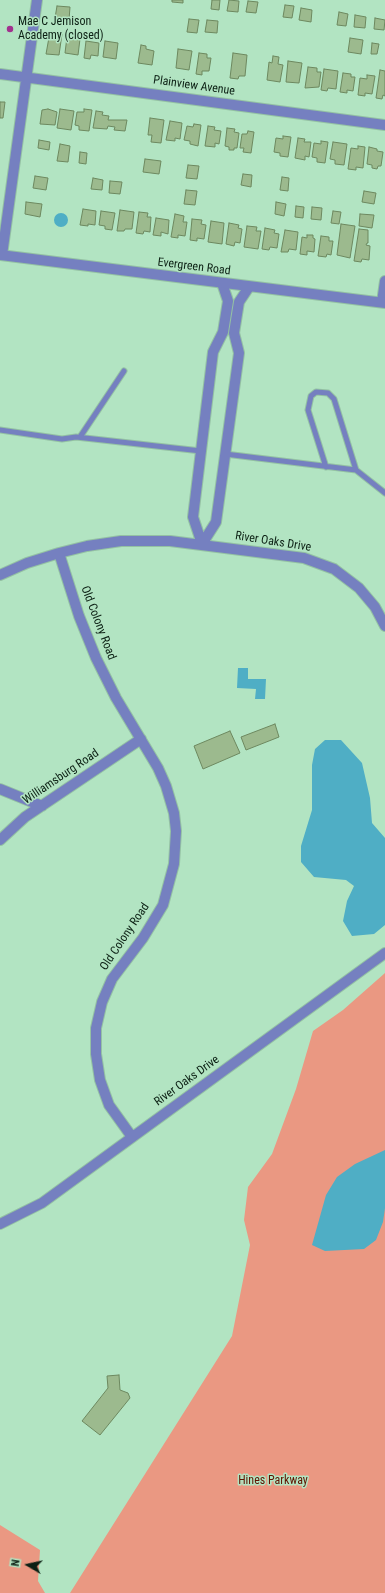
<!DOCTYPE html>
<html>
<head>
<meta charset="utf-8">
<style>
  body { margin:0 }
  #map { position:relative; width:385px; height:1593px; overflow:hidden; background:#b2e4c2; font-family:"Roboto Condensed",sans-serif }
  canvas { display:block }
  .north { position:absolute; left:8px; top:1545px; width:40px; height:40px; -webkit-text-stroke:3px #b2e4c2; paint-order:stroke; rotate:279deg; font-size:11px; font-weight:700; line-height:16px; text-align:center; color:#0c2014 }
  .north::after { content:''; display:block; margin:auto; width:14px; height:18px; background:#0c2014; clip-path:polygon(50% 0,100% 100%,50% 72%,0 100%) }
</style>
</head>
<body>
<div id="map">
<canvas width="385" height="1593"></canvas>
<div class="north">N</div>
</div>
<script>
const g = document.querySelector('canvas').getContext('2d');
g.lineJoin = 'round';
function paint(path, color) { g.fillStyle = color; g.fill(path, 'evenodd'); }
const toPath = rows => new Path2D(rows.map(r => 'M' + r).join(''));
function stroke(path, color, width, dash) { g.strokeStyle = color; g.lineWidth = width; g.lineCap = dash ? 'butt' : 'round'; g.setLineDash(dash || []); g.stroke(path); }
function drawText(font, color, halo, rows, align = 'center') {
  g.font = font + ' "Roboto Condensed",sans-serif'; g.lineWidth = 3; g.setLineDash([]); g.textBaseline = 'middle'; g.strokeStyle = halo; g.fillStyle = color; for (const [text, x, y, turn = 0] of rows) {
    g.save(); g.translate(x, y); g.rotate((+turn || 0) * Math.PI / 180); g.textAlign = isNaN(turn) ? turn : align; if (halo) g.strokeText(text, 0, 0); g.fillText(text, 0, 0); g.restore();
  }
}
paint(toPath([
  [385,973,385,1593,70,1593,232,1336,250,1245,244,1220,248,1187,272,1154,296,1089,313,1031,343,1010],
  [0,1525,40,1550,38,1581,45,1593,0,1593]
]), '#ea9882');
paint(toPath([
  '54 220a7 7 0 1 1 14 0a7 7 0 1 1-14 0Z',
  [238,668,248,668,248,679,266,679,265,699,255,699,256,689,237,688],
  [325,740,341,740,362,763,370,798,372,823,385,838,385,925,374,934,352,936,343,921,347,901,354,886,346,880,314,877,301,862,301,846,312,810,312,765,315,749],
  [385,1150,385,1208,383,1222,376,1240,364,1249,325,1251,312,1245,326,1195,337,1177,355,1164]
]), '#4faec5');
const building = toPath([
  [172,0,183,0,183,3,172,2,172,0],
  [212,0,220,0,219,10,211,9,212,0],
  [229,0,239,1,238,12,227,11,229,0],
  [248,1,258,2,256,13,246,12,248,1],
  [285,5,294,6,292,18,283,17,285,5],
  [57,6,70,7,69,20,55,18,57,6],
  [301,8,312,10,311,22,299,20,301,8],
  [339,12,348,14,346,26,337,25,339,12],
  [355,15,366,17,365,28,354,27,355,15],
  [375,18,385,20,384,30,374,29,375,18],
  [189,19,199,20,197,33,187,32,189,19],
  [207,20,218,21,217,33,205,32,207,20],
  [50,32,62,34,59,55,46,54,50,32],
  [67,37,80,39,78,55,65,53,67,37],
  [350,38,363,40,361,54,348,52,350,38],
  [86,41,99,43,98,56,91,55,90,59,84,58,86,41],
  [105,41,118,43,116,59,103,57,105,41],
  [372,43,379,44,377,54,371,54,372,43],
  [141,45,146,46,146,49,154,51,152,65,138,63,141,45],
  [178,49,192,51,189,70,176,68,178,49],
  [199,53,207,54,207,58,211,58,209,71,202,71,202,75,196,74,199,53],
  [233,53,247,55,245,76,239,76,238,79,230,78,233,53],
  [273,56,279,57,278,64,283,65,280,82,267,80,269,62,272,63,273,56],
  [288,61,302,63,299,83,286,82,288,61],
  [308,67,317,68,317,72,321,72,319,87,305,88,308,67],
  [324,69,338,71,336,89,328,88,327,91,321,90,324,69],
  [380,70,385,71,385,96,383,95,382,99,376,98,380,70],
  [343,73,351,74,351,77,355,77,353,91,347,90,347,93,340,92,343,73],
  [367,75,375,76,372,94,365,93,365,96,358,95,360,78,367,79,367,75],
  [0,102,5,102,3,118,0,118,0,102],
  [48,109,57,112,55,125,40,124,42,110,48,109],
  [60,109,74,111,71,130,57,128,60,109],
  [84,109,92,110,89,131,79,130,79,126,75,125,77,112,84,112,84,109],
  [96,111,103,112,102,115,109,116,108,120,127,120,125,131,114,130,115,127,108,126,107,129,93,128,96,111],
  [150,118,164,120,161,143,151,142,152,135,148,135,150,118],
  [170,121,182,123,180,139,175,138,175,141,166,140,170,121],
  [194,124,201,125,198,146,190,144,190,141,184,140,187,126,193,127,194,124],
  [208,126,215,127,214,130,221,131,219,144,215,143,215,147,205,146,208,126],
  [227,128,235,129,234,132,239,133,237,148,234,148,234,150,229,150,229,147,225,146,227,128],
  [248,131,254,132,251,153,243,152,244,148,240,148,242,134,247,134,248,131],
  [283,136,291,137,288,157,280,156,280,153,274,152,276,138,283,139,283,136],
  [298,138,305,139,304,142,311,142,309,157,305,156,305,160,295,158,298,138],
  [39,140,50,142,49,150,38,148,39,140],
  [321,141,328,142,325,163,317,162,317,158,312,157,314,143,321,144,321,141],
  [333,142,347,144,344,165,335,164,335,160,330,159,333,142],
  [60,144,70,146,68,162,57,161,60,144],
  [358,146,365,147,363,168,356,167,356,170,348,169,351,148,358,149,358,146],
  [369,147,377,149,377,151,383,152,381,166,378,166,377,169,372,168,372,165,367,164,369,147],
  [80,152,87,153,86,164,79,163,80,152],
  [145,159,161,161,159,174,143,172,145,159],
  [188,165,199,166,197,179,186,178,188,165],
  [243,174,252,175,251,187,241,185,243,174],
  [35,176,48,178,46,190,33,188,35,176],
  [282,177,289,178,288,191,280,190,282,177],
  [93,178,103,180,102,190,91,189,93,178],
  [110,181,122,182,120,194,109,193,110,181],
  [186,190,197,191,195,205,184,204,186,190],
  [364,191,376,193,374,204,362,202,364,191],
  [26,202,42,204,40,217,25,214,26,202],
  [276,202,286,204,284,216,275,214,276,202],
  [296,206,304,207,303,218,295,217,296,206],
  [312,207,322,208,321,220,311,219,312,207],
  [83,209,96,211,95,225,88,224,88,226,80,225,83,209],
  [120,210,134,212,132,229,125,229,124,231,117,231,120,210],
  [101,211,115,213,112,230,105,229,105,226,99,225,101,211],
  [333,211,341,212,339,224,331,223,333,211],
  [139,212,148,213,147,217,151,217,150,232,144,231,143,234,136,233,139,212],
  [175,214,184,216,183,222,187,222,185,236,178,235,178,238,171,237,175,214],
  [360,214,374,215,372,228,359,226,360,214],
  [156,218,169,220,168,234,161,232,161,236,153,235,156,218],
  [192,219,202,220,201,224,206,225,204,239,197,238,197,241,190,240,192,219],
  [211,221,224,223,222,244,208,242,211,221],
  [229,223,239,225,238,228,242,229,240,243,235,242,234,246,226,244,229,223],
  [341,224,355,226,350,258,337,255,341,224],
  [247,226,257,227,256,231,261,231,258,249,244,247,247,226],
  [265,228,275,230,274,233,279,234,277,248,270,247,269,250,262,249,265,228],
  [359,229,368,230,368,243,367,243,366,245,370,246,369,260,362,259,361,262,354,261,359,229],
  [285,230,298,232,296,250,289,249,288,252,281,252,285,230],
  [307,235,313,235,313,238,315,239,314,252,307,251,307,255,300,254,302,237,307,238,307,235],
  [321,236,329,237,329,241,333,241,331,255,327,254,326,257,318,256,321,236],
  [275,724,279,737,246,750,241,737,275,724],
  [230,731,240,753,203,769,194,746,230,731],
  [119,1375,120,1390,128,1393,130,1398,100,1435,82,1421,108,1388,107,1376,119,1375]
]);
paint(building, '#9cba8e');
stroke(building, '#6d885f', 1);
const service = toPath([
  [0,430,62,439,76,437,201,451],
  [80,437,124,371],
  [225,454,356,470,385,493],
  [326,467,308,410,311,396,316,392,328,393,334,399,356,470]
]);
const minor = toPath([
  [0,74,385,125],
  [2,255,37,0],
  [222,283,228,301,223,332,213,352,193,517,202,544,216,522,239,353,234,333,239,302,249,287],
  [382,302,385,281],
  [59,553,79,616,96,658,116,698,158,768,166,786,174,813,176,831,174,864,163,905,143,938,112,979,102,1002,96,1028,96,1054,100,1080,109,1105,132,1137],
  [0,575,27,563,59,553,87,546,121,541,170,541,304,558,334,569,359,588,375,607,385,626],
  [0,789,42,806],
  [0,840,25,817,141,739],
  [0,1224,42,1203,385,953]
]);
const tertiary = toPath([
  [0,255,385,303]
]);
stroke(service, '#94c1a3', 7);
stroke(minor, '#94c1a3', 12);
stroke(tertiary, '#94c1a3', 12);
stroke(service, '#7580c0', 5);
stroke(minor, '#7580c0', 10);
stroke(tertiary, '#7580c0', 10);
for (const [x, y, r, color] of [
  [10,29,4,"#a1318e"]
]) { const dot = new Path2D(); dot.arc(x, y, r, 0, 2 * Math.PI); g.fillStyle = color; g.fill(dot); stroke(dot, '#b2e4c2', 1.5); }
drawText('12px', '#0c2014', '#b2e4c2', [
  ["Mae C Jemison",18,22],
  ["Academy (closed)",18,36]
], 'left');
drawText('12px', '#0c2014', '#b2e4c2', [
  ["Plainview Avenue",194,86,8],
  ["Evergreen Road",194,267,7],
  ["River Oaks Drive",273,542,9],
  ["Old Colony Road",98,623,69],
  ["Williamsburg Road",61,777,-34],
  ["Old Colony Road",125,937,-56],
  ["River Oaks Drive",187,1081,-36]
]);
drawText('12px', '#5f1300', '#b2e4c2', [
  ["Hines Parkway",273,1481]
]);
</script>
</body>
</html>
